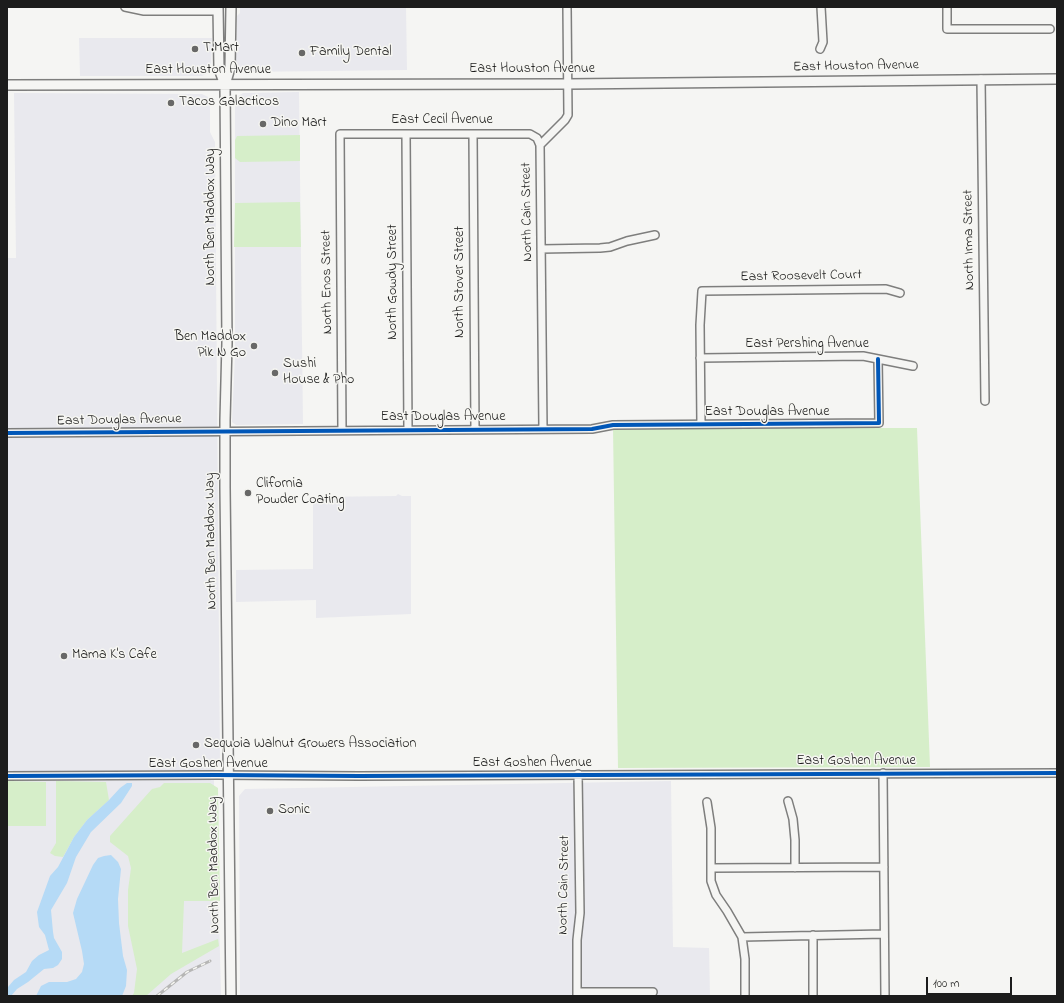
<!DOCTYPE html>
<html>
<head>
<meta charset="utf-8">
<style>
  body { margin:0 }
  #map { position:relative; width:1064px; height:1003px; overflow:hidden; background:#f5f5f3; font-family:"Indie Flower",sans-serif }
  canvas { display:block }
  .frame { position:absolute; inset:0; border:8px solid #1c1c1c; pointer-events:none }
  .scale { position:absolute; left:926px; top:977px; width:86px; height:18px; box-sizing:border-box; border:2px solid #1c1c1c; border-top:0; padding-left:5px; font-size:12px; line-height:14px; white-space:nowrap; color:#1c1c1c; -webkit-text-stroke:3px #f6f6f2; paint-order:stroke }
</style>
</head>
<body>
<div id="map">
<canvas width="1064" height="1003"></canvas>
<div class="frame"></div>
<div class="scale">100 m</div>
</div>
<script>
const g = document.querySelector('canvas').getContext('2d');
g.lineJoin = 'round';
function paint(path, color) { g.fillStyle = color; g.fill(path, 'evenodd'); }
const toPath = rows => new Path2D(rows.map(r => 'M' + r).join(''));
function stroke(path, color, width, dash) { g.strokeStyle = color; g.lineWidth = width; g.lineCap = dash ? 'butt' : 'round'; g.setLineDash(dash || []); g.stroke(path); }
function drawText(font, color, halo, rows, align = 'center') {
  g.font = font + ' "Indie Flower",sans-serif'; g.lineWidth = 3; g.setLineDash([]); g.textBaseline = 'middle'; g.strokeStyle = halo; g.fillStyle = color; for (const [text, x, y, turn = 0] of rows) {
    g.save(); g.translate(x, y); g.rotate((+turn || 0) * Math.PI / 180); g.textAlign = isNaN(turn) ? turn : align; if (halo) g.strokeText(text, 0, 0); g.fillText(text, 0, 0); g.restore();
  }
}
paint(toPath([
  [240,7,406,7,407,70,243,72,239,70,236,62,237,16,240,13],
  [79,38,212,38,211,68,210,72,202,76,80,76],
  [299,92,303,424,236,425,232,422,235,354,235,98,243,93],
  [14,93,202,94,208,97,210,102,210,132,215,142,220,766,214,770,214,786,216,791,221,996,7,996,7,258,16,258],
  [398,494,402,496,411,496,411,614,316,618,316,600,236,602,236,570,313,569,313,497,396,496],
  [671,781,673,947,709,948,710,996,240,996,239,796,245,789]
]), '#e9e9ee');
paint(toPath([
  [300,135,300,161,240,162,235,158,235,140,237,136],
  [300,202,301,247,234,247,235,203],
  [613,428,917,428,930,767,618,768],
  [7,781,46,782,46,826,7,826],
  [56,781,106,782,109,800,87,820,74,837,63,857,55,856,50,853,56,843],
  [164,783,210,783,218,788,220,901,184,901,182,953,218,939,219,946,171,974,146,996,132,996,134,993,137,969,128,926,128,890,131,868,128,856,110,842,110,836,152,789,160,787]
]), '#d6eec9');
paint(toPath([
  [127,783,132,783,132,786,121,803,91,832,76,857,67,883,51,910,53,932,54,938,62,952,62,959,58,965,53,968,44,969,28,982,17,989,11,996,7,996,8,987,14,980,26,972,32,961,39,955,49,950,45,935,39,927,37,912,50,876,58,867,74,837,87,820,109,800,120,788],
  [111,855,118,862,121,869,118,899,119,923,123,956,127,970,126,986,122,996,36,996,41,986,49,982,67,982,76,979,82,972,84,964,82,951,73,913,77,899,93,865,98,858,104,856]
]), '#b5daf6');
const minor = toPath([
  [125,7,144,11,218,11],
  [947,7,947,29,1050,29],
  [820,49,823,42,821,7],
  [981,79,985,401],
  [406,134,408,430],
  [473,134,475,429],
  [541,249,600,248,610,247,627,241,655,235],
  [700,358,863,356,913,366],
  [701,424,700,325,702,291,886,289,900,293],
  [543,429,540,145,565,120,568,115,567,7],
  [342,430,340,134,530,134,537,138,540,145],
  [7,433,592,429,613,425,879,423,878,359],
  [883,773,885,996],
  [7,776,217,775,359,776,1057,773],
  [788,801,793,819,795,840,795,868],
  [707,802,711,828,711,881,716,895,727,911,742,937,884,934],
  [712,868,884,867],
  [813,935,813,996],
  [742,937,745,959,745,996],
  [577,992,653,992],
  [577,996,577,940,580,913,578,774]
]);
const major = toPath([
  [218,7,219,69,225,85],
  [7,85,568,84,1057,79],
  [231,996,225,488,225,420,227,343,225,85,230,68,231,7]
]);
stroke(minor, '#7e7e7d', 10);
stroke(major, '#7e7e7d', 12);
stroke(minor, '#f5f5f3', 7);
stroke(major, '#f5f5f3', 9);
const rail = toPath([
  [157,996,187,972,210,961]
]);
stroke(rail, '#b6b6b5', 3);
stroke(rail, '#f6f6f2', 1.5, [4.5]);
stroke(toPath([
  [7,433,592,429,613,425,879,423,878,359],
  [7,776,217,775,359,776,1057,773]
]), '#0057b8', 4);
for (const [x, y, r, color] of [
  [195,49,4,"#686867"],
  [302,53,4,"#686867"],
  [171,103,4,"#686867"],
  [263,124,4,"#686867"],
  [254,346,4,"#686867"],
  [275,373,4,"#686867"],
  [248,493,4,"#686867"],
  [64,656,4,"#686867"],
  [196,745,4,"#686867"],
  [270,811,4,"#686867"]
]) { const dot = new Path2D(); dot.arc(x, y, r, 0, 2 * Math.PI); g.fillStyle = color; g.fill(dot); stroke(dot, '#f6f6f2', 1.5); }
drawText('14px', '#1c1c1c', '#f6f6f2', [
  ["T.Mart",203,49],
  ["Family Dental",310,53],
  ["Tacos Galacticos",179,103],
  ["Dino Mart",271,124],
  ["Ben Maddox",246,338,"right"],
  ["Pik N Go",246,354,"right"],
  ["Sushi",283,365],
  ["House & Pho",283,381],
  ["Clifornia",256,485],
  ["Powder Coating",256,501],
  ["Mama K's Cafe",72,656],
  ["Sequoia Walnut Growers Association",204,745],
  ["Sonic",278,811]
], 'left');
drawText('14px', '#1c1c1c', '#f6f6f2', [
  ["East Houston Avenue",856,67,-1],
  ["East Houston Avenue",532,70],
  ["East Houston Avenue",208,71],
  ["East Cecil Avenue",442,121],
  ["North Cain Street",528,212,-91],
  ["North Ben Maddox Way",212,217,-90],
  ["North Irma Street",970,240,-91],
  ["East Roosevelt Court",801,277,-1],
  ["North Enos Street",328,282,-91],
  ["North Gowdy Street",394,282,-90],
  ["North Stover Street",461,282,-90],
  ["East Pershing Avenue",807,345],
  ["East Douglas Avenue",767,413],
  ["East Douglas Avenue",443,418],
  ["East Douglas Avenue",119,421,-1],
  ["North Ben Maddox Way",212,541,-91],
  ["East Goshen Avenue",856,762],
  ["East Goshen Avenue",532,764],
  ["East Goshen Avenue",208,765],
  ["North Ben Maddox Way",215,865,-91],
  ["North Cain Street",565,885,-89]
]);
</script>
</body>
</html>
